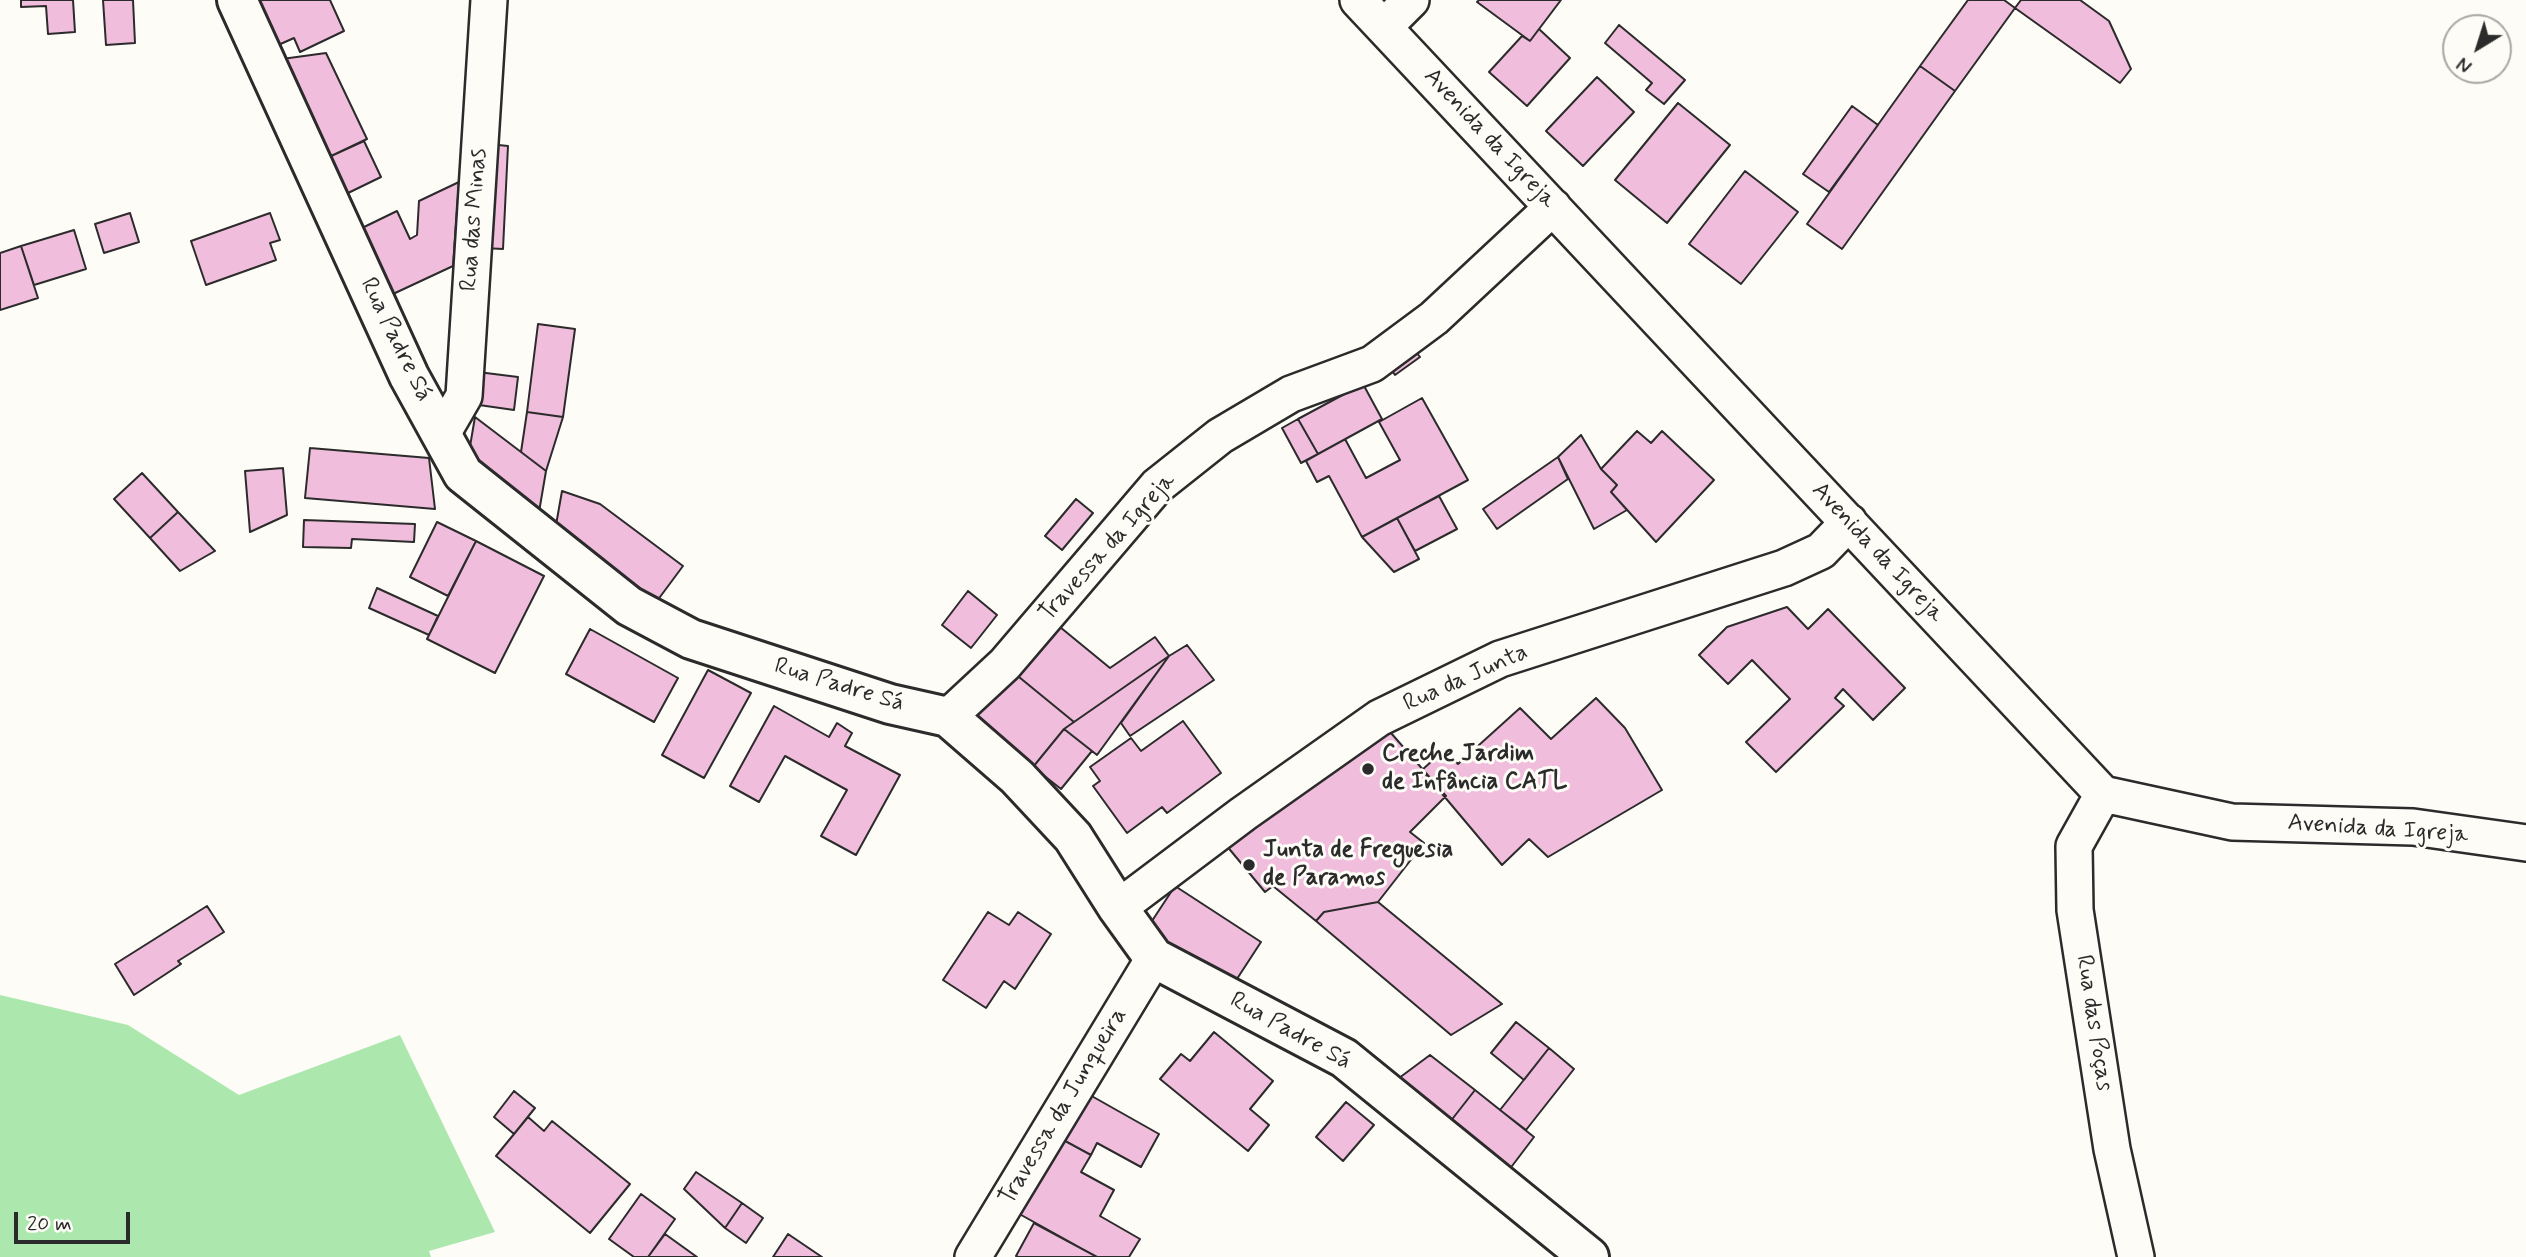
<!DOCTYPE html>
<html>
<head>
<meta charset="utf-8">
<style>
  body { margin:0 }
  #map { position:relative; width:2526px; height:1257px; overflow:hidden; background:#fdfcf7; font-family:Mynerve,sans-serif }
  canvas { display:block }
  .north { position:absolute; left:2442px; top:14px; width:70px; height:70px; box-sizing:border-box; background:#fdfcf7; border:2px solid #a9a8a5; border-radius:50%; rotate:218deg; font-size:19px; font-weight:700; line-height:28px; text-align:center; color:#2b2b2b }
  .north::after { content:''; display:block; margin:auto; width:24px; height:32px; background:#2b2b2b; clip-path:polygon(50% 0,100% 100%,50% 72%,0 100%) }
  .scale { position:absolute; left:14px; top:1212px; width:116px; height:32px; box-sizing:border-box; border:4px solid #2b2b2b; border-top:0; padding-left:9px; font-size:21px; line-height:24px; white-space:nowrap; color:#2b2b2b; -webkit-text-stroke:5px #fdfcf7; paint-order:stroke }
</style>
</head>
<body>
<div id="map">
<canvas width="2526" height="1257"></canvas>
<div class="north">N</div>
<div class="scale">20 m</div>
</div>
<script>
const g = document.querySelector('canvas').getContext('2d');
g.lineJoin = 'round';
function paint(path, color) { g.fillStyle = color; g.fill(path, 'evenodd'); }
const toPath = rows => new Path2D(rows.map(r => 'M' + r).join(''));
function stroke(path, color, width, dash) { g.strokeStyle = color; g.lineWidth = width; g.lineCap = dash ? 'butt' : 'round'; g.setLineDash(dash || []); g.stroke(path); }
function drawText(font, color, halo, rows, align = 'center') {
  g.font = font + ' Mynerve,sans-serif'; g.lineWidth = 6; g.setLineDash([]); g.textBaseline = 'middle'; g.strokeStyle = halo; g.fillStyle = color; for (const [text, x, y, turn = 0] of rows) {
    g.save(); g.translate(x, y); g.rotate((+turn || 0) * Math.PI / 180); g.textAlign = isNaN(turn) ? turn : align; if (halo) g.strokeText(text, 0, 0); g.fillText(text, 0, 0); g.restore();
  }
}
paint(toPath([
  [0,995,128,1025,239,1095,400,1035,495,1232,429,1251,431,1257,0,1257]
]), '#ace8ad');
const building = toPath([
  [21,0,73,0,75,32,48,34,46,6,21,7,21,0],
  [103,0,133,0,135,43,106,45,103,0],
  [254,0,330,0,344,31,300,52,294,38,276,46,254,0],
  [1479,0,1561,0,1530,41,1477,2,1479,0],
  [1968,0,2004,0,2015,8,1955,91,1920,66,1968,0],
  [2021,0,2080,0,2109,21,2131,69,2120,83,2015,8,2021,0],
  [1619,25,1685,80,1664,104,1646,90,1652,83,1605,43,1619,25],
  [1539,29,1570,58,1527,106,1489,72,1522,36,1530,41,1539,29],
  [326,53,367,139,329,157,282,59,326,53],
  [1920,66,1955,91,1842,249,1807,224,1920,66],
  [1597,77,1634,112,1583,166,1546,131,1597,77],
  [1678,103,1730,145,1667,223,1615,180,1678,103],
  [1852,106,1878,125,1829,192,1803,174,1852,106],
  [364,141,381,177,346,194,329,157,364,141],
  [489,144,508,146,503,249,483,248,489,144],
  [1745,171,1798,212,1741,284,1689,244,1745,171],
  [459,182,453,266,393,294,362,228,397,211,410,239,417,235,419,201,459,182],
  [130,213,139,242,104,253,95,224,130,213],
  [270,213,280,240,270,243,276,260,206,285,191,241,270,213],
  [74,230,86,269,34,285,21,246,74,230],
  [21,246,38,298,0,310,0,253,21,246],
  [538,324,575,329,563,417,527,412,538,324],
  [1409,343,1420,357,1395,375,1385,361,1409,343],
  [478,372,518,377,514,410,479,405,478,372],
  [1363,384,1382,419,1318,454,1298,419,1363,384],
  [1422,398,1468,480,1362,537,1329,476,1317,482,1306,461,1345,439,1366,478,1400,460,1379,422,1422,398],
  [527,412,563,417,546,471,521,452,527,412],
  [475,417,546,471,539,512,468,458,475,417],
  [1298,419,1318,454,1301,463,1282,428,1298,419],
  [1637,431,1651,443,1662,431,1714,480,1656,542,1611,492,1617,485,1601,469,1637,431],
  [1581,435,1601,469,1617,485,1611,492,1627,510,1594,529,1558,457,1581,435],
  [310,448,429,458,435,509,305,498,310,448],
  [1558,457,1568,479,1497,529,1483,509,1558,457],
  [283,468,287,515,250,532,245,471,283,468],
  [142,473,178,512,150,538,114,499,142,473],
  [562,491,600,504,683,566,657,601,556,525,562,491],
  [1439,496,1457,529,1415,551,1397,518,1439,496],
  [1076,499,1093,513,1062,550,1045,536,1076,499],
  [178,512,215,551,180,571,150,538,178,512],
  [1397,518,1419,559,1394,572,1362,537,1397,518],
  [304,520,415,524,414,542,352,539,351,548,303,547,304,520],
  [437,522,476,541,448,596,410,577,437,522],
  [476,541,544,576,495,673,427,639,476,541],
  [377,588,438,616,429,635,369,608,377,588],
  [968,591,997,615,971,648,942,625,968,591],
  [1787,607,1808,629,1828,609,1905,688,1873,720,1843,689,1835,698,1844,706,1776,772,1746,742,1790,699,1752,660,1728,684,1699,655,1727,627,1787,607],
  [1049,618,1110,668,1155,637,1169,656,1074,722,1008,668,1049,618],
  [590,629,678,678,654,722,566,674,590,629],
  [1187,645,1214,680,1130,736,1121,723,1169,656,1187,645],
  [1169,656,1097,755,1064,729,1074,722,1169,656],
  [1008,668,1074,722,1064,729,1033,767,965,711,1008,668],
  [708,670,751,693,704,778,662,755,708,670],
  [1596,698,1625,728,1662,790,1548,857,1529,839,1502,865,1422,770,1444,750,1458,764,1520,708,1551,739,1596,698],
  [774,706,829,737,837,723,852,733,845,746,900,775,856,855,821,836,847,790,785,756,759,802,730,786,774,706],
  [1183,721,1221,773,1167,813,1162,807,1127,833,1093,786,1100,781,1090,767,1131,738,1141,751,1183,721],
  [1384,725,1446,796,1410,832,1424,843,1378,902,1324,912,1316,921,1273,886,1265,892,1226,845,1384,725],
  [1064,729,1092,751,1061,789,1033,767,1064,729],
  [1175,886,1261,942,1233,985,1146,930,1175,886],
  [1378,902,1502,1004,1451,1035,1316,921,1324,912,1378,902],
  [207,906,224,932,178,961,181,964,134,995,115,964,207,906],
  [988,912,1009,925,1018,912,1051,934,1015,989,1004,981,986,1008,943,980,988,912],
  [1516,1022,1549,1048,1524,1080,1491,1053,1516,1022],
  [1214,1032,1273,1081,1250,1109,1269,1125,1248,1151,1160,1079,1181,1054,1190,1061,1214,1032],
  [1549,1048,1574,1069,1526,1130,1500,1110,1549,1048],
  [1430,1055,1475,1090,1446,1127,1391,1084,1430,1055],
  [1081,1090,1159,1134,1141,1167,1097,1143,1091,1155,1056,1136,1081,1090],
  [1475,1090,1534,1137,1506,1174,1446,1127,1475,1090],
  [514,1091,535,1108,514,1134,494,1117,514,1091],
  [1346,1102,1374,1125,1343,1161,1316,1137,1346,1102],
  [528,1117,544,1131,552,1121,630,1184,590,1233,496,1156,528,1117],
  [1056,1136,1091,1155,1081,1172,1114,1190,1100,1216,1140,1239,1129,1257,1097,1257,1014,1211,1056,1136],
  [696,1172,742,1203,725,1228,684,1189,696,1172],
  [641,1194,675,1219,648,1257,634,1257,609,1239,641,1194],
  [742,1203,763,1218,746,1243,725,1228,742,1203],
  [1034,1223,1097,1257,1018,1257,1016,1256,1034,1223],
  [665,1234,697,1257,648,1257,665,1234],
  [788,1234,822,1257,773,1257,788,1234]
]);
paint(building, '#f0bddc');
stroke(building, '#2b2b2b', 2);
const street = toPath([
  [1358,0,2103,794,2232,822,2413,827,2526,843],
  [1384,27,1411,0],
  [442,434,464,396,489,0],
  [948,717,1005,664,1157,486,1220,436,1291,394,1372,364,1434,318,1553,207],
  [2103,794,2074,846,2075,910,2112,1149,2136,1257],
  [1118,908,1243,814,1379,718,1500,659,1784,568,1821,551,1849,522],
  [973,1257,1154,958]
]);
const secondary = toPath([
  [237,0,409,376,463,474,629,606,691,639,890,704,948,717,1017,777,1073,837,1118,908,1154,958,1344,1058,1589,1257]
]);
stroke(street, '#2b2b2b', 40);
stroke(secondary, '#2b2b2b', 44);
stroke(street, '#fdfcf7', 35);
stroke(secondary, '#fdfcf7', 38);
for (const [x, y, r, color] of [
  [1368,769,7,"#2b2b2b"],
  [1249,865,7,"#2b2b2b"]
]) { const dot = new Path2D(); dot.arc(x, y, r, 0, 2 * Math.PI); g.fillStyle = color; g.fill(dot); stroke(dot, '#fdfcf7', 2.5); }
drawText('24px', '#2b2b2b', '#fdfcf7', [
  ["Avenida da Igreja",1489,139,47],
  ["Rua das Minas",475,220,-86],
  ["Rua Padre Sá",395,340,64],
  ["Travessa da Igreja",1108,548,-48],
  ["Avenida da Igreja",1877,553,47],
  ["Rua da Junta",1466,679,-24],
  ["Rua Padre Sá",839,686,17],
  ["Avenida da Igreja",2378,830,4],
  ["Rua das Poças",2093,1023,81],
  ["Rua Padre Sá",1290,1032,29],
  ["Travessa da Junqueira",1064,1107,-59]
]);
drawText('bold 24px', '#2b2b2b', '#fdfcf7', [
  ["Creche Jardim",1382,755],
  ["de Infância CATL",1382,783],
  ["Junta de Freguesia",1263,851],
  ["de Paramos",1263,879]
], 'left');
</script>
</body>
</html>
